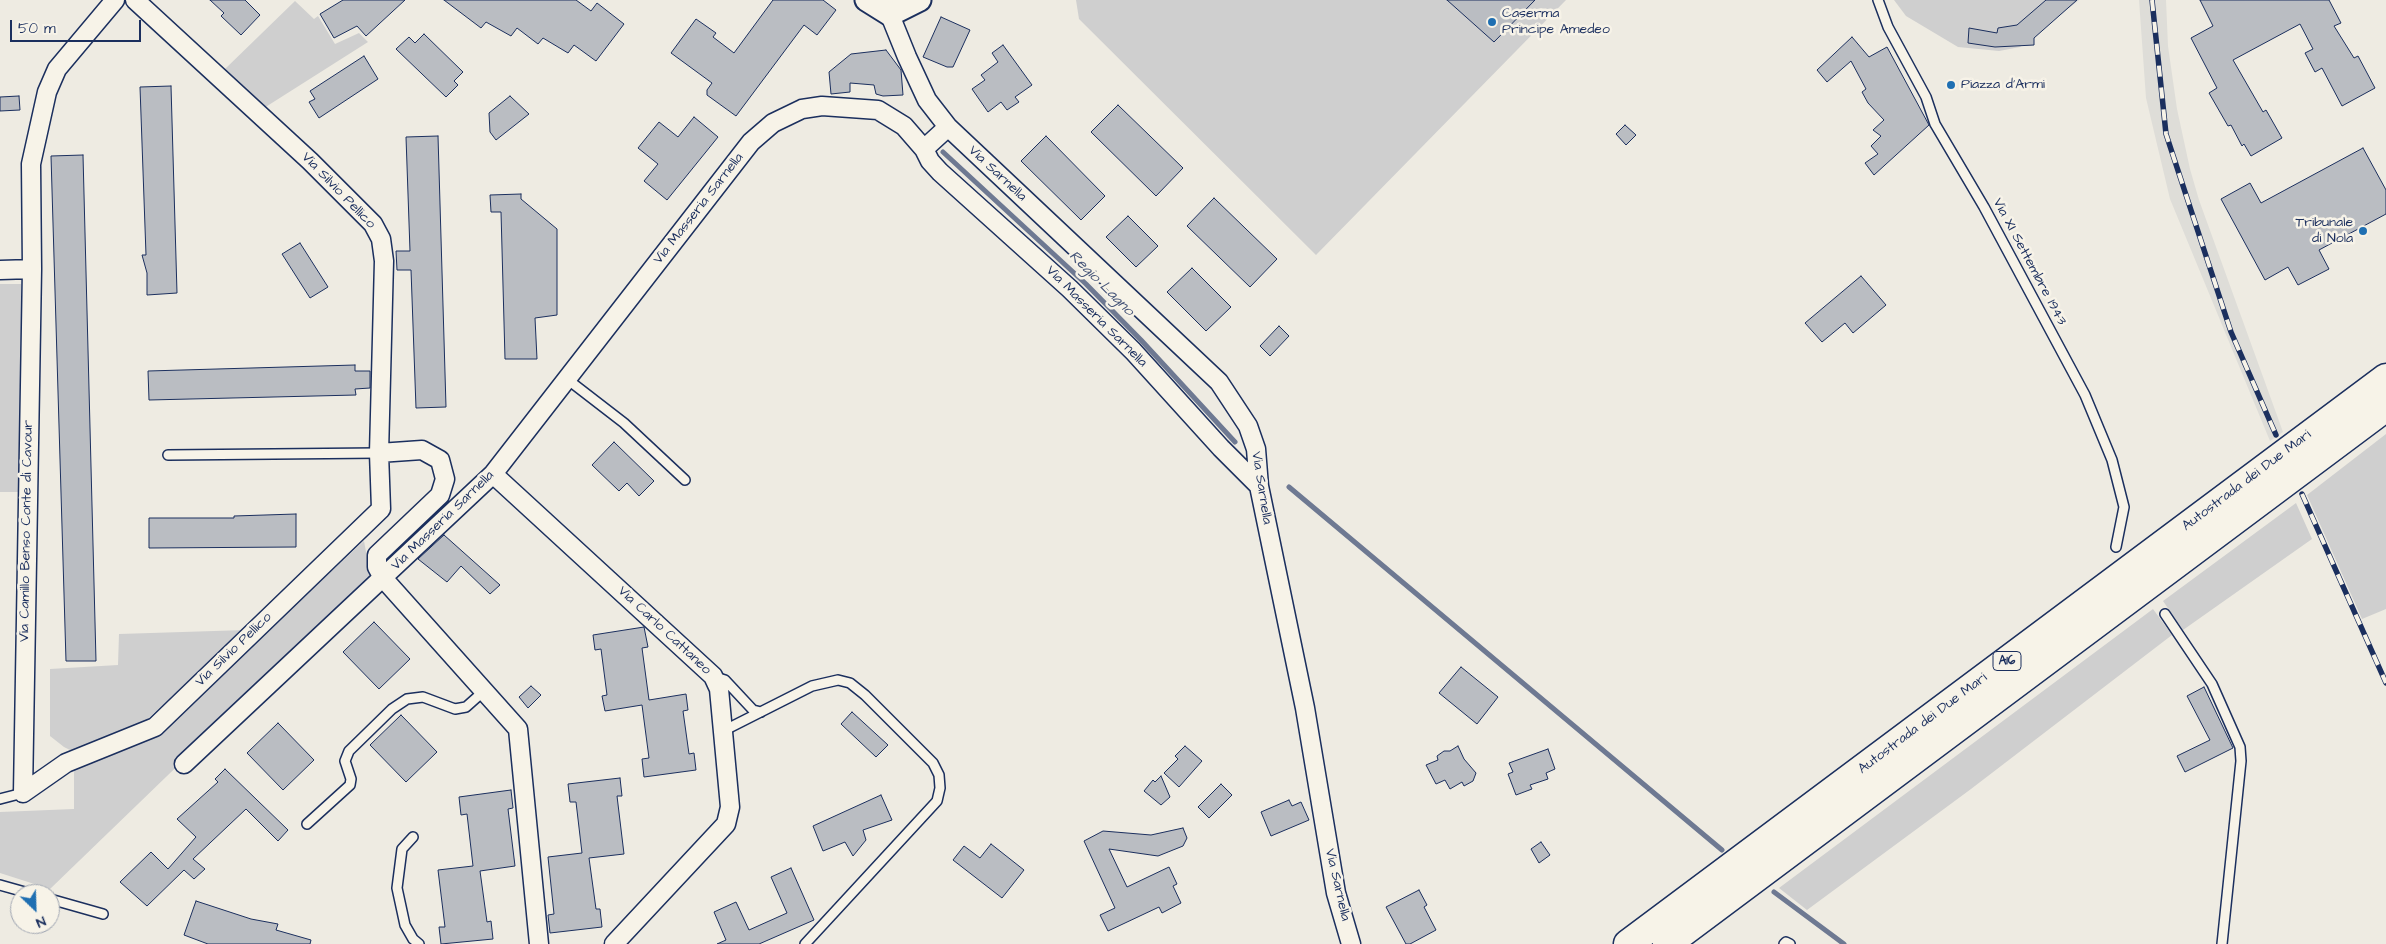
<!DOCTYPE html>
<html>
<head>
<meta charset="utf-8">
<style>
  body { margin:0 }
  #map { position:relative; width:2386px; height:944px; overflow:hidden; background:#eeebe2; font-family:"Architects Daughter",sans-serif }
  canvas { display:block }
  .north { position:absolute; left:10px; top:884px; width:50px; height:50px; box-sizing:border-box; background:#f7f3e8; border:1px solid #9fa5b1; border-radius:50%; rotate:156deg; font-size:14px; font-weight:700; line-height:20px; text-align:center; color:#1b2f5e }
  .north::after { content:''; display:block; margin:auto; width:18px; height:22px; background:#1f6fb2; clip-path:polygon(50% 0,100% 100%,50% 72%,0 100%) }
  .scale { position:absolute; left:10px; top:20px; width:131px; height:22px; box-sizing:border-box; border:2px solid #1b2f5e; border-top:0; padding-left:6px; font-size:15px; line-height:18px; white-space:nowrap; color:#1b2f5e; -webkit-text-stroke:4px #f7f3e8; paint-order:stroke }
</style>
</head>
<body>
<div id="map">
<canvas width="2386" height="944"></canvas>
<div class="north">N</div>
<div class="scale">50 m</div>
</div>
<script>
const g = document.querySelector('canvas').getContext('2d');
g.lineJoin = 'round';
function paint(path, color) { g.fillStyle = color; g.fill(path, 'evenodd'); }
const toPath = rows => new Path2D(rows.map(r => 'M' + r).join(''));
function stroke(path, color, width, dash) { g.strokeStyle = color; g.lineWidth = width; g.lineCap = dash ? 'butt' : 'round'; g.setLineDash(dash || []); g.stroke(path); }
function drawText(font, color, halo, rows, align = 'center') {
  g.font = font + ' "Architects Daughter",sans-serif'; g.lineWidth = 5; g.setLineDash([]); g.textBaseline = 'middle'; g.strokeStyle = halo; g.fillStyle = color; for (const [text, x, y, turn = 0] of rows) {
    g.save(); g.translate(x, y); g.rotate((+turn || 0) * Math.PI / 180); g.textAlign = isNaN(turn) ? turn : align; if (halo) g.strokeText(text, 0, 0); g.fillText(text, 0, 0); g.restore();
  }
}
paint(toPath([
  [2139,0,2166,0,2168,46,2177,109,2190,169,2199,200,2283,432,2270,441,2170,199,2146,98]
]), '#deddd8');
paint(toPath([
  [1076,0,1566,0,1316,255,1079,19],
  [1894,0,2079,0,2020,47,1999,51,1958,47,1906,16],
  [295,1,314,19,318,16,335,44,359,33,368,42,264,108,225,69],
  [0,284,21,284,22,492,0,492],
  [2386,434,2386,609,2362,619,2307,495],
  [2296,503,2312,539,2183,630,2163,601],
  [364,541,371,579,50,889,0,873,0,812,74,809,74,770,154,736],
  [2153,609,2172,635,1971,789,1807,910,1779,888],
  [246,630,145,721,74,752,64,747,50,736,50,669,118,665,119,634]
]), '#cfcfcf');
stroke(toPath([
  [943,152,1086,284,1141,340,1235,442],
  [1289,487,1722,850],
  [1774,892,1844,944]
]), '#6e7992', 5);
const building = toPath([
  [210,0,245,0,260,15,241,35,221,16,224,13,210,0],
  [343,0,405,0,366,36,357,26,334,38,320,14,343,0],
  [444,0,576,0,591,11,597,3,624,24,596,61,574,45,568,53,543,38,538,44,517,28,511,36,486,22,481,28,444,0],
  [773,0,823,0,836,10,817,35,804,25,736,116,707,95,707,90,712,83,671,53,696,19,716,33,713,37,734,53,773,0],
  [1447,0,1535,0,1494,42,1447,0],
  [2046,0,2077,0,2034,38,2034,45,1995,47,1968,43,1969,28,1997,33,1998,28,2017,25,2046,0],
  [2200,0,2329,0,2341,23,2334,26,2354,58,2358,56,2375,88,2342,106,2322,68,2315,72,2305,53,2313,49,2300,24,2233,60,2263,112,2266,110,2282,138,2251,156,2244,144,2242,146,2231,125,2228,126,2209,93,2217,88,2191,38,2213,26,2200,0],
  [941,17,970,30,953,67,947,67,923,57,941,17],
  [424,34,463,72,454,81,458,85,446,97,396,49,409,37,415,43,424,34],
  [1852,37,1869,57,1887,47,1929,125,1874,175,1865,163,1878,154,1871,146,1881,136,1873,130,1884,120,1868,103,1862,92,1866,89,1851,61,1827,82,1817,70,1852,37],
  [1003,45,1032,85,1015,97,1019,102,1007,110,1001,102,988,112,972,89,985,80,981,75,998,62,992,53,1003,45],
  [886,50,901,70,903,95,883,96,876,94,874,85,850,83,850,92,831,94,829,72,851,54,886,50],
  [364,56,378,79,319,118,309,102,315,99,310,91,364,56],
  [171,86,177,293,147,295,147,273,142,255,146,255,140,87,171,86],
  [19,96,20,110,0,111,0,97,19,96],
  [510,96,529,114,496,140,490,132,489,113,510,96],
  [1118,105,1183,168,1156,196,1091,132,1118,105],
  [694,117,718,137,667,200,644,181,658,164,638,148,659,122,678,137,694,117],
  [1625,125,1636,135,1626,145,1616,134,1625,125],
  [438,136,446,407,416,408,411,270,397,270,396,251,410,251,406,137,438,136],
  [1046,136,1105,196,1081,220,1021,161,1046,136],
  [2363,148,2386,190,2386,214,2319,250,2329,269,2298,285,2288,267,2265,280,2221,199,2250,183,2261,203,2363,148],
  [83,155,96,661,66,661,51,156,83,155],
  [521,194,521,199,557,229,557,315,535,318,537,359,505,359,501,212,491,212,490,195,521,194],
  [1214,198,1277,259,1250,287,1187,226,1214,198],
  [1128,216,1158,246,1136,267,1106,237,1128,216],
  [300,243,328,287,310,298,282,254,300,243],
  [1192,268,1231,307,1206,331,1167,292,1192,268],
  [1861,276,1886,305,1853,333,1845,323,1822,342,1805,323,1861,276],
  [1279,326,1289,336,1270,356,1260,346,1279,326],
  [355,365,355,371,370,371,370,388,355,389,356,395,149,400,148,371,355,365],
  [614,442,654,481,639,496,627,483,619,491,592,465,614,442],
  [296,514,296,547,149,548,149,518,234,518,234,516,296,514],
  [444,535,500,585,490,594,461,566,447,582,418,559,444,535],
  [374,622,410,659,379,689,343,652,374,622],
  [644,627,648,647,642,648,649,700,686,694,688,710,683,711,689,754,694,753,696,770,644,777,642,759,649,758,642,705,605,711,602,696,607,695,601,649,595,650,593,635,644,627],
  [1461,667,1498,697,1477,724,1439,693,1461,667],
  [531,686,541,695,528,708,519,697,531,686],
  [2204,687,2233,748,2185,772,2177,756,2210,740,2187,696,2204,687],
  [852,712,888,745,876,757,841,724,852,712],
  [401,715,437,752,406,782,370,745,401,715],
  [278,723,314,760,283,790,247,753,278,723],
  [1185,746,1202,761,1179,787,1164,773,1178,759,1175,756,1185,746],
  [1458,746,1464,759,1476,773,1473,781,1464,786,1462,782,1450,789,1445,780,1436,784,1426,765,1438,760,1437,756,1444,751,1450,751,1458,746],
  [1548,749,1555,769,1546,773,1548,779,1530,785,1532,789,1516,795,1508,774,1513,772,1509,763,1548,749],
  [225,769,288,830,278,841,246,809,193,859,205,869,194,879,184,870,147,906,120,882,151,852,168,869,196,837,177,819,218,782,215,779,225,769],
  [1161,776,1170,797,1161,805,1144,791,1153,780,1155,782,1161,776],
  [620,778,622,796,617,796,624,854,589,858,596,909,600,909,602,927,550,933,548,915,554,914,548,857,582,853,576,802,570,802,568,784,620,778],
  [1221,784,1232,795,1209,818,1198,807,1221,784],
  [511,790,513,808,508,809,515,866,480,871,487,922,491,921,493,939,441,944,439,927,445,927,438,870,473,866,467,814,461,815,459,797,511,790],
  [881,795,892,820,863,830,866,840,853,856,845,842,823,851,813,826,881,795],
  [1289,800,1292,806,1301,802,1309,820,1271,836,1261,812,1289,800],
  [1183,828,1187,838,1183,846,1158,856,1109,849,1127,887,1169,867,1177,884,1173,886,1181,903,1162,913,1159,907,1108,931,1100,915,1115,908,1084,841,1103,831,1151,835,1183,828],
  [1541,842,1550,855,1539,863,1531,849,1541,842],
  [991,844,1024,870,1002,898,953,860,964,846,980,858,991,844],
  [791,868,814,920,759,944,717,944,726,940,714,912,736,902,749,930,787,913,771,877,791,868],
  [1419,890,1427,905,1424,907,1436,930,1410,944,1406,944,1386,907,1419,890],
  [196,901,251,919,278,924,276,930,311,940,310,944,208,944,184,935,196,901]
]);
paint(building, '#babdc2');
stroke(building, '#1b2f5e', 1);
const service = toPath([
  [1878,0,1888,27,1926,97,1935,124,1984,207,2085,395,2112,460,2124,507,2116,547],
  [567,379,624,423,685,480],
  [168,455,379,453],
  [2165,614,2212,684,2240,747,2241,761,2222,944],
  [715,677,725,680,753,710,761,712],
  [723,731,812,686,838,680,850,683,865,695,933,763,939,775,940,788,937,801,805,944],
  [0,799,23,793],
  [307,824,350,785,351,779,345,761,349,751,392,709,407,699,423,697,455,709,466,707,484,691],
  [413,837,402,849,397,888,405,925,413,939,419,944],
  [0,885,32,894],
  [50,899,103,914],
  [1784,944,1786,942,1790,944]
]);
const minor = toPath([
  [892,0,890,15,907,57,927,100,948,127,1219,382,1248,426,1256,449,1259,486,1305,708,1336,893,1351,944],
  [924,149,948,127],
  [0,270,32,269],
  [379,453,422,450,440,460,445,479,440,495,377,555,377,567,383,578,518,729,539,944],
  [493,474,713,676,719,689,730,807,726,824,614,944],
  [184,764,493,474,751,142,773,123,802,109,822,106,878,110,904,126,924,149,930,161,940,172,1070,289,1133,351,1221,448,1259,486],
  [23,793,66,763,155,727,381,509,379,453,384,261,381,239,373,224,310,161,135,0],
  [23,793,32,269,31,164,47,92,57,69,115,0]
]);
const tertiary = toPath([
  [866,0,890,15,920,0]
]);
const motorway = toPath([
  [1628,944,2386,378],
  [1667,944,2386,407]
]);
stroke(service, '#1b2f5e', 12);
stroke(minor, '#1b2f5e', 21);
stroke(tertiary, '#1b2f5e', 25);
stroke(motorway, '#1b2f5e', 31);
stroke(service, '#f7f3e8', 9);
stroke(minor, '#f7f3e8', 18);
stroke(tertiary, '#f7f3e8', 21);
stroke(motorway, '#f7f3e8', 28);
const rail = toPath([
  [2152,0,2166,134,2231,332,2276,435],
  [2302,494,2386,683]
]);
stroke(rail, '#1b2f5e', 5.5);
stroke(rail, '#f7f3e8', 4, [11]);
for (const [x, y, r, color] of [
  [1492,22,5,"#1f6fb2"],
  [1951,85,5,"#1f6fb2"],
  [2363,231,5,"#1f6fb2"]
]) { const dot = new Path2D(); dot.arc(x, y, r, 0, 2 * Math.PI); g.fillStyle = color; g.fill(dot); stroke(dot, '#f7f3e8', 2); }
for (const [x, y, w] of [
  [2007,661,28]
]) { const box = new Path2D(); box.roundRect(x - w / 2, y - 9.5, w, 19, 4); g.fillStyle = '#f7f3e8'; g.fill(box); stroke(box, '#1b2f5e', 1); }
drawText('bold 12px', '#1b2f5e', null, [
  ["A16",2007,661]
]);
drawText('14px', '#1b2f5e', '#f7f3e8', [
  ["Caserma",1502,14],
  ["Principe Amedeo",1502,30],
  ["Piazza d'Armi",1961,85],
  ["Tribunale",2353,223,"right"],
  ["di Nola",2353,239,"right"]
], 'left');
drawText('14px', '#1b2f5e', '#f7f3e8', [
  ["Via Sarnella",997,174,43],
  ["Via Silvio Pellico",338,191,46],
  ["Via Masseria Sarnella",699,209,-52],
  ["Via XI Settembre 1943",2029,262,62],
  ["Via Masseria Sarnella",1096,317,45],
  ["Autostrada dei Due Mari",2247,481,-37],
  ["Via Sarnella",1261,488,81],
  ["Via Masseria Sarnella",443,521,-44],
  ["Via Camillo Benso Conte di Cavour",27,531,-89],
  ["Via Carlo Cattaneo",664,631,43],
  ["Via Silvio Pellico",234,650,-44],
  ["Autostrada dei Due Mari",1923,724,-37],
  ["Via Sarnella",1337,885,77]
]);
drawText('italic 15px', '#455478', '#f7f3e8', [
  ["Regio Lagno",1101,284,45]
]);
</script>
</body>
</html>
